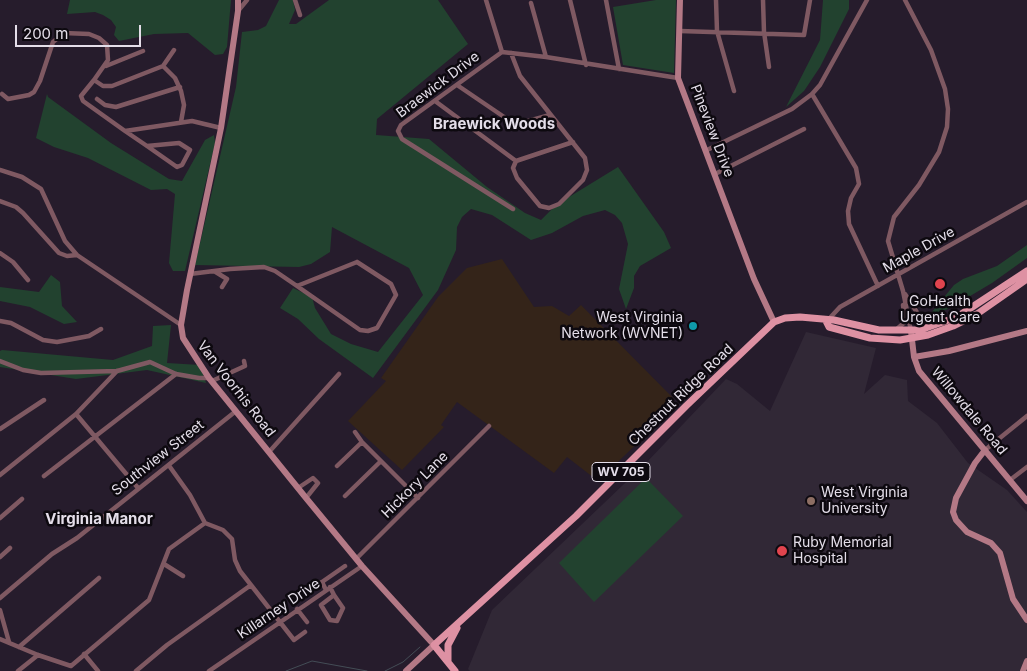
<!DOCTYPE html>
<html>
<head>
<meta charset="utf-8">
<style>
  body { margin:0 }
  #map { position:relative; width:1027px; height:671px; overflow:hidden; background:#261c2c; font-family:Inter,sans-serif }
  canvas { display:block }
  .scale { position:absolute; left:15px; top:25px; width:126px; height:22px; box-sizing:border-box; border:2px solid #e4dee9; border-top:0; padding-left:6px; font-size:15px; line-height:18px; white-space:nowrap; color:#e4dee9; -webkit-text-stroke:4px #0d090f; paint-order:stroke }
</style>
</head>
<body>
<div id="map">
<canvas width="1027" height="671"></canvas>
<div class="scale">200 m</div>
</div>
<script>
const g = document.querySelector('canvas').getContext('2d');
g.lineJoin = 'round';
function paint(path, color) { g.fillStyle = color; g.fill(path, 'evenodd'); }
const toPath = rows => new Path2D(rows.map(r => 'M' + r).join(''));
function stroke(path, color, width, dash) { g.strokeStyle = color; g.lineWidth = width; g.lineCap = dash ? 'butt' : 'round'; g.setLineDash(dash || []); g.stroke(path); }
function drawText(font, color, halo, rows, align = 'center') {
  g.font = font + ' Inter,sans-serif'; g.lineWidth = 5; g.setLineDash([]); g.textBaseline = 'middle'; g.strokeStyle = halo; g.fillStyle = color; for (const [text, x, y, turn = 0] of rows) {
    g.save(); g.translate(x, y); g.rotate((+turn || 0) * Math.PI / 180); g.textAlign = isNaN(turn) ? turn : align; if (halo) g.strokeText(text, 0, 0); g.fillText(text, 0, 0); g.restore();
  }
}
paint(toPath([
  [502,259,534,307,552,306,569,316,581,305,674,399,674,408,598,481,567,457,554,473,457,402,441,425,444,427,402,470,348,421,386,381,381,378,438,297,467,268]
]), '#342419');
paint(toPath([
  [806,332,876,348,864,394,885,375,907,380,908,401,937,423,968,463,1007,490,1027,512,1027,671,470,671,468,669,492,610,646,463,726,379,737,384,770,411]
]), '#312836');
paint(toPath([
  [70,0,231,0,227,47,223,54,215,55,188,33,154,34,119,41,114,35,116,27,111,20,103,15,95,12,67,14],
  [279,0,293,0,295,10,289,24,296,24,329,0,438,0,468,44,377,119,376,135,429,139,487,187,525,213,541,220,556,205,618,167,664,232,671,248,640,266,634,276,634,288,626,309,619,289,628,244,622,223,615,215,605,210,583,216,552,233,531,240,492,215,471,209,462,217,457,227,456,250,438,290,373,378,319,339,298,319,280,308,293,288,312,297,315,308,331,334,351,344,378,352,423,295,409,268,332,227,330,252,311,264,299,267,195,265,236,87,242,32,258,30,266,26],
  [656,0,676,0,674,73,623,65,613,7],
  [823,0,849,0,849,9,820,67,804,91,786,107,820,40],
  [47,94,48,97,111,143,169,179,182,181,205,140,214,135,215,143,185,271,173,271,169,263,175,194,167,189,151,190,88,158,54,147,36,138],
  [1027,245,1027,258,992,283,950,308,936,314,931,313,954,285,963,279,997,266],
  [51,275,60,282,62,306,77,322,64,324,30,307,0,301,0,287,39,292],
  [171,325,167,363,200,365,206,383,147,370,76,379,0,367,0,351,2,350,113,360,152,346,153,326],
  [646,478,683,516,594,602,559,563]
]), '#22422f');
stroke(toPath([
  [286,671,312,661,367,671],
  [385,671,403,662,420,647]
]), '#444d56', 1);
stroke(toPath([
  [295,0,300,15],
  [486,0,502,52],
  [570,0,586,65],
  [606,0,619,69],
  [716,0,717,31,734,91],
  [763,0,764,32,769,67],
  [905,0,931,50,945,89,948,109,947,127,939,152,919,185,894,217,888,241,903,291,911,331],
  [531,3,546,57],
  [238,11,247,0],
  [680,31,804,35,810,0],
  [511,53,520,76,585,158,587,170,583,180,559,204,549,208,540,206,517,178,513,168,516,161],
  [106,66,143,51],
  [163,66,174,50],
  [457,85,510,121,521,123,550,115],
  [2,94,8,99,29,95,34,92,40,81,53,42,64,33,89,34,99,38,107,45,108,60,94,80],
  [812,94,856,168,859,184,851,198,848,211,849,224,878,286],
  [97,99,105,105,116,107,180,87],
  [435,101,516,161,573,142],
  [181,122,184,105,181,91,175,78,163,66,112,86,103,86,94,80,81,96,83,101,125,131,192,121,221,128],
  [125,131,147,146,177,167,182,165,190,150,179,143,147,146],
  [707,150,792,109,812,94,820,85,867,0],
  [0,170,22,177,41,189,65,241,77,255,181,325],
  [715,174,804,129],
  [0,201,16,207,23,213,59,253,67,256,77,255],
  [513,209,402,139,398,131,401,125,502,52,546,57,678,78],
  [0,253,13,262,28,280],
  [357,262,391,284,396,295,377,328,368,331,360,330,297,286,357,262],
  [214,271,227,279,222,287],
  [190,274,230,269,264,267,275,271,297,286],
  [905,294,920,317,929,321,939,321],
  [0,321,11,323,43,340,57,342,89,336,101,329],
  [827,321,840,307,1027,202],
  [898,328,905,322,903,305],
  [0,361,23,370,41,373,117,371,150,362,176,374,199,378,209,378],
  [212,381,245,366,244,361],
  [76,414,138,488],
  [0,429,44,400],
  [355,432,362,442,418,498],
  [985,450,1027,416],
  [269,452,339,374],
  [337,466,362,442],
  [170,467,190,495,205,523],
  [0,475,76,414,117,371],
  [44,476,176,374],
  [1010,480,1027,467],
  [298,488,313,478,318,483,306,498],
  [345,496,381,461],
  [0,518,22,499],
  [0,557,10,548],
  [356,559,489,426],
  [164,564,183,576],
  [322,582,345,566],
  [330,587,334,595,321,605,330,620,337,621,343,608,334,595],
  [300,596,322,582,326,590],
  [0,598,52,554,77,538,236,411],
  [297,609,307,622],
  [0,610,9,642],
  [0,639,38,655,71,666,149,600,169,549,205,523,223,530,232,539,235,560,240,571,294,640,305,632],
  [19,647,99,578],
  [84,654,98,671],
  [18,671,38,655],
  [136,671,167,645,251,585],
  [209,671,362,566]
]), '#7f5962', 4.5);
stroke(toPath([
  [238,0,238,11,221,128,187,290,181,325,183,338,209,378,306,498,362,566,434,645,406,671],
  [680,0,678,78,754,279,774,322],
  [911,331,914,357,919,371,1027,501],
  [914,357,949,351,1027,331],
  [985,450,975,463,956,498,953,512,956,520,967,532,991,543,1000,553,1013,599,1027,620],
  [1023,671,1027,661]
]), '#b47986', 6);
stroke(toPath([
  [826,321,829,327,870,338,900,340,928,335,953,326,977,314,1027,279],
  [448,662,448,645,457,628],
  [455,671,434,645,576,516,686,406,774,322,785,318,800,317,834,320,879,330,920,330,957,317,1027,271]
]), '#de91a3', 7);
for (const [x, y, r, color] of [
  [940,284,6,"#e0444e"],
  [693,326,5,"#0f9aa8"],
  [811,501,5,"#8d6e63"],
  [782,551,6,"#e0444e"]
]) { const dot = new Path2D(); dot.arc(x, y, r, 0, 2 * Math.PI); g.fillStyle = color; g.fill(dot); stroke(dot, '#0d090f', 2); }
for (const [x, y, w] of [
  [621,472,58]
]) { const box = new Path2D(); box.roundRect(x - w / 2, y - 9.5, w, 19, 4); g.fillStyle = '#0d090f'; g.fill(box); stroke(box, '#e4dee9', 1); }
drawText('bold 12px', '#e4dee9', null, [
  ["WV 705",621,472]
]);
drawText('14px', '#e4dee9', '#0d090f', [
  ["Braewick Drive",438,85,-37],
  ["Pineview Drive",712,131,69],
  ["Maple Drive",919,250,-29],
  ["Van Voorhis Road",236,389,52],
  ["Chestnut Ridge Road",681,395,-44],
  ["Willowdale Road",969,411,50],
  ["Southview Street",158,458,-38],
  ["Hickory Lane",415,485,-45],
  ["Killarney Drive",279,609,-34]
]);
drawText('14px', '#e4dee9', '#0d090f', [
  ["GoHealth",940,302,"center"],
  ["Urgent Care",940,318,"center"],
  ["West Virginia",683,318,"right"],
  ["Network (WVNET)",683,334,"right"],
  ["West Virginia",821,493],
  ["University",821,509],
  ["Ruby Memorial",793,543],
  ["Hospital",793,559]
], 'left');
drawText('bold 15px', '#e4dee9', '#0d090f', [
  ["Braewick Woods",494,124],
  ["Virginia Manor",99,519]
]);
</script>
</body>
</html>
